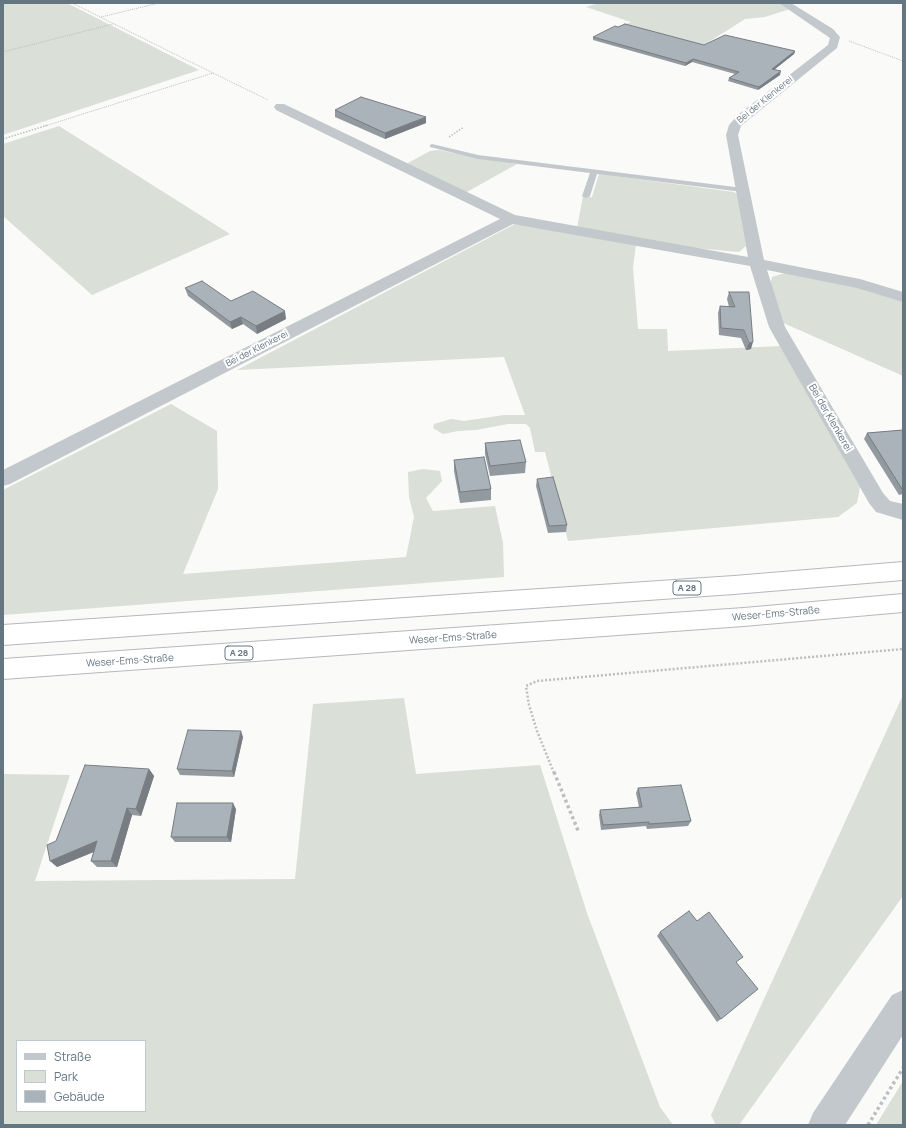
<!DOCTYPE html>
<meta charset="utf-8">
<style>
body{margin:0}
#map{position:relative;width:906px;height:1128px;overflow:hidden;background:#fafaf8;font-family:Manrope,sans-serif}
canvas{display:block}
.frame{position:absolute;inset:0;border:4px solid #657683;pointer-events:none}
.legend{position:absolute;left:16px;top:1040px;width:130px;height:72px;box-sizing:border-box;background:#fff;border:1px solid #c1c8cd;margin:0;padding:5px 7px;list-style:none;font-size:12px;color:#657683}
.legend li{display:flex;align-items:center;gap:8px;height:20px}
.legend b{width:20px;border:1px solid #c1c8cd}
</style>
<div id="map">
<canvas width="906" height="1128"></canvas>
<div class="frame"></div>
<ul class="legend">
<li><b style="height:5px;background:#c3c8cc"></b>Straße</li>
<li><b style="height:11px;background:#dadfd7"></b>Park</li>
<li><b style="height:11px;background:#aab3b9"></b>Gebäude</li>
</ul>
</div>
<script>
const ctx = document.querySelector('canvas').getContext('2d');
ctx.lineJoin = 'round';
function fillPath(path, color) { ctx.fillStyle = color; ctx.fill(path, 'evenodd'); }
const shape = rows => new Path2D(rows.map(r => 'M' + r).join(''));
function trace(path, color, width, dash) { ctx.strokeStyle = color; ctx.lineWidth = width; ctx.lineCap = dash ? 'butt' : 'round'; ctx.setLineDash(dash || []); ctx.stroke(path); }
function write(font, color, halo, rows, align = 'center') {
  ctx.font = font + ' Manrope,sans-serif'; ctx.lineWidth = 4; ctx.setLineDash([]); ctx.textBaseline = 'middle'; ctx.strokeStyle = halo; ctx.fillStyle = color; for (const [text, x, y, turn = 0] of rows) {
    ctx.save(); ctx.translate(x, y); ctx.rotate((+turn || 0) * Math.PI / 180); ctx.textAlign = isNaN(turn) ? turn : align; if (halo) ctx.strokeText(text, 0, 0); ctx.fillText(text, 0, 0); ctx.restore();
  }
}
fillPath(shape([
 [3,3,67,3,199,70,3,135],
 [599,3,781,3,790,9,765,17,745,19,704,45,623,25,631,22,586,7],
 [59,126,230,234,92,295,3,216,3,144],
 [439,150,477,158,517,164,465,193,406,164,430,151],
 [599,174,734,192,737,194,746,246,739,252,694,248,577,228,583,196,592,197],
 [515,224,636,244,633,268,638,329,667,329,668,351,781,346,860,487,857,503,838,517,568,541,545,452,535,452,530,428,526,424,508,424,476,430,458,431,443,434,433,428,434,424,451,419,464,421,504,415,525,415,504,357,237,370],
 [785,273,848,284,903,301,903,376,779,321,770,286,772,277],
 [171,404,217,431,218,489,183,574,406,557,414,517,409,497,408,472,423,469,440,471,442,481,426,498,433,511,495,506,503,543,504,577,3,615,3,490],
 [903,695,903,896,739,1125,716,1125,711,1115],
 [404,698,416,774,540,765,587,913,660,1107,673,1125,3,1125,3,774,70,775,35,881,295,879,313,704],
 [17,1041,145,1041,145,1111,17,1111],
 [903,1081,903,1125,876,1125]
]), '#dadfd7');
const motorway = shape([
 [903,562,903,580,734,594,3,645,3,625,734,576,903,562],
 [903,594,903,612,744,626,3,679,3,659,744,608,903,594]
]);
trace(motorway, '#b4b9bd', 2);
trace(shape([
 [72,3,213,73],
 [101,17,159,3],
 [849,41,903,61],
 [3,52,113,24],
 [45,126,213,73,268,100]
]), '#bbbfc2', 1, [1, 1]);
trace(shape([
 [449,137,464,127],
 [3,139,48,125]
]), '#bbbfc2', 1.5, [1.5, 1.5]);
trace(shape([
 [554,773,537,731,529,705,526,686,537,681,903,649]
]), '#bbbfc2', 2.5, [2, 2]);
trace(shape([
 [554,772,579,833],
 [868,1125,903,1068]
]), '#bbbfc2', 3.5, [3, 3]);
fillPath(shape([
 [432,144,478,155,743,188,747,190,743,192,597,174,590,196,586,198,582,196,590,173,478,159,430,147,430,145,432,144]
]), '#c3c8cc');
fillPath(shape([
 [779,3,791,3,833,29,840,37,837,48,741,126,738,135,764,260,860,279,903,292,903,302,857,288,767,270,785,327,883,493,890,501,903,504,903,520,876,512,869,503,769,327,750,266,513,224,10,484,3,486,3,470,500,219,276,110,274,107,276,104,284,104,515,215,748,257,726,135,729,125,739,114,828,45,830,38,779,3]
]), '#c3c8cc');
fillPath(shape([
 [903,990,903,1035,845,1125,808,1125,813,1113,892,995,903,990]
]), '#c3c8cc');
fillPath(motorway, '#fff');
fillPath(shape([
 [593,37,704,45,795,51,794,54,774,70,780,75,758,90,728,81,729,78,735,74,692,62,685,66,593,40],
 [335,110,426,123,385,139,335,117],
 [185,288,286,319,257,334,243,324,232,329,188,296],
 [729,292,751,349,746,350,741,338,719,335,718,313,720,306,729,307,727,299],
 [903,430,903,494,899,495,864,439,867,433],
 [485,443,526,462,525,473,490,476,485,454],
 [454,460,491,489,491,500,460,503,454,471],
 [537,479,567,525,566,532,548,533,536,486],
 [243,737,234,777,180,775,177,769],
 [149,769,154,776,141,816,132,815,117,867,97,867,91,861,94,852,57,867,56,841],
 [638,788,691,821,688,826,647,829,646,826,601,830,599,815,600,810,639,807,636,793],
 [236,809,231,842,175,842,171,837],
 [697,921,736,963,721,1019,717,1022,657,936,660,932]
]), '#929a9f');
fillPath(shape([
 [795,51,794,54,771,72,772,69],
 [693,59,692,62,685,66,686,63],
 [781,71,780,75,758,90,759,87],
 [426,117,426,123,385,139,385,133],
 [285,311,286,319,257,334,256,326],
 [241,317,243,324,232,329,230,322],
 [753,342,751,349,746,350,749,343],
 [241,731,243,737,234,777,232,771],
 [149,769,154,776,141,816,136,809],
 [233,803,236,809,231,842,227,837],
 [127,808,132,815,117,867,111,861],
 [97,841,103,848,57,867,50,861]
]), '#777d82');
const building = shape([
 [625,24,704,45,725,35,795,51,772,69,781,71,759,87,729,78,739,72,693,59,686,63,593,37,615,26,618,27,625,24],
 [361,97,426,117,385,133,335,110,361,97],
 [202,281,231,301,253,291,285,311,256,326,241,317,230,322,185,288,202,281],
 [729,292,749,292,753,342,749,343,744,330,721,328,720,306,735,307,729,292],
 [903,430,903,489,902,489,867,433,903,430],
 [520,440,526,462,490,466,485,443,520,440],
 [484,457,491,489,460,492,454,460,484,457],
 [553,477,567,525,549,526,537,479,553,477],
 [188,730,241,731,232,771,177,769,188,730],
 [85,765,149,769,136,809,127,808,111,861,91,861,97,841,50,861,47,845,56,841,85,765],
 [681,785,691,821,649,824,649,822,603,825,600,810,642,807,638,788,681,785],
 [177,803,233,803,227,837,171,837,177,803],
 [689,911,697,921,709,912,743,957,736,962,758,989,721,1019,660,932,689,911]
]);
fillPath(building, '#aab3b9');
trace(building, '#777d82', 1);
write('9px', '#657683', '#fff', [
 ["Bei der Klenkerei",765,100,-39],
 ["Bei der Klenkerei",257,349,-27]
]);
for (const [x, y, w] of [
 [687,588,28],
 [239,653,28]
]) { const box = new Path2D(); box.roundRect(x - w / 2, y - 7, w, 14, 3); ctx.fillStyle = '#fff'; ctx.fill(box); trace(box, '#657683', 1); }
write('bold 9px', '#657683', null, [
 ["A 28",687,588],
 ["A 28",239,653]
]);
write('10px', '#657683', '#fff', [
 ["Bei der Klenkerei",830,418,60],
 ["Weser-Ems-Straße",776,614,-5],
 ["Weser-Ems-Straße",453,638,-4],
 ["Weser-Ems-Straße",130,661,-4]
]);
</script>
